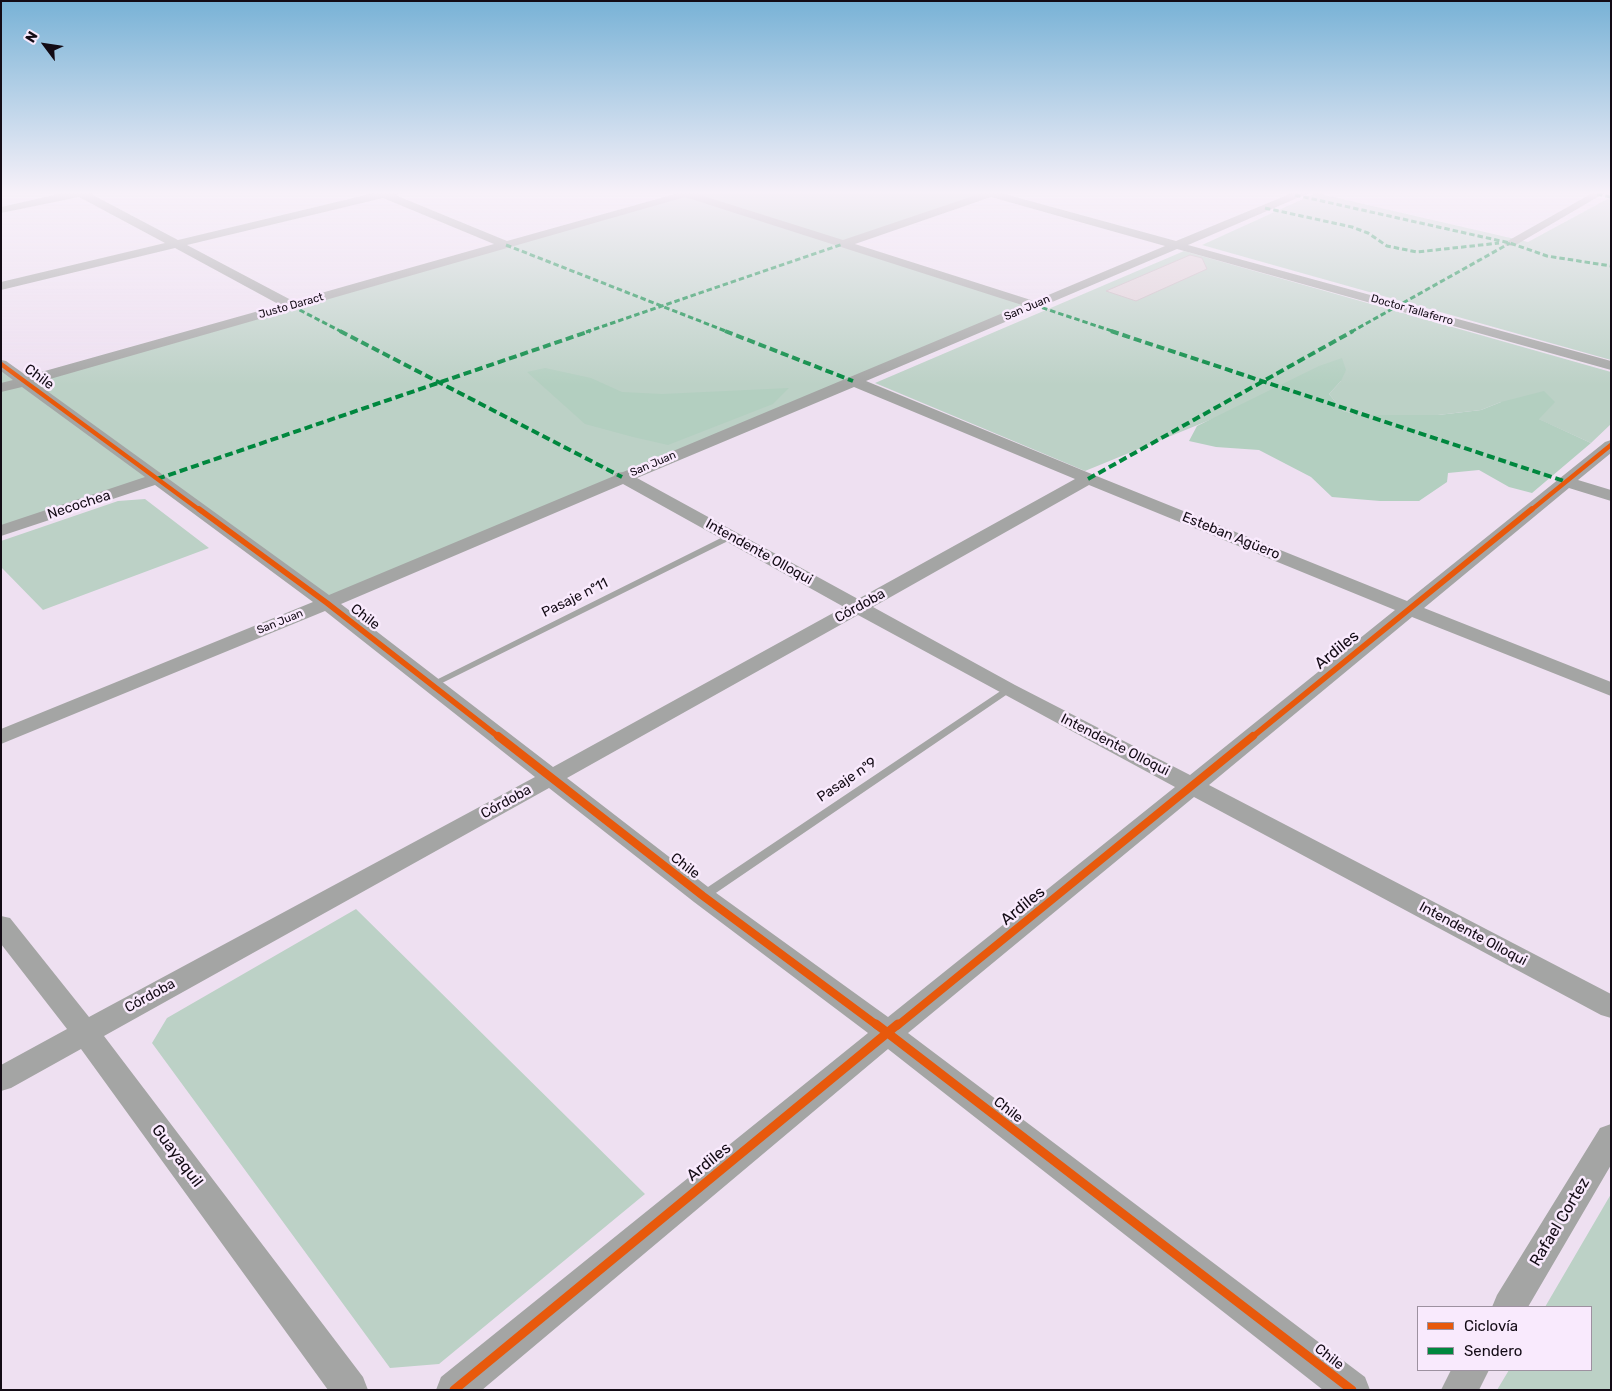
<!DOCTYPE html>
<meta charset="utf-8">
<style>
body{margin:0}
#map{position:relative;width:1612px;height:1391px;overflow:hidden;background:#eee0f1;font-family:Rubik,sans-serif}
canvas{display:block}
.frame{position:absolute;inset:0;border:2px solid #130b15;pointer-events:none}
.legend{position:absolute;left:1417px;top:1306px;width:175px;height:65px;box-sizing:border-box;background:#f9eafd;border:1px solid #9d91a0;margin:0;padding:6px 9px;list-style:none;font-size:15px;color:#130b15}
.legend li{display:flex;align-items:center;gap:10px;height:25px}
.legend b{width:25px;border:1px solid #9d91a0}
.north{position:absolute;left:20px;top:20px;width:50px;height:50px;-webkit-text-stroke:4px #f9eafd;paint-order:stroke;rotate:301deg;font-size:14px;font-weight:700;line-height:20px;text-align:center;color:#130b15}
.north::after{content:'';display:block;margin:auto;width:18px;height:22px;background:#130b15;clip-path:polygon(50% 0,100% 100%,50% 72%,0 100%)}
</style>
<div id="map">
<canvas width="1612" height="1391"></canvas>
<div class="frame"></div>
<ul class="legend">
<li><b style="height:6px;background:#e8590c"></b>Ciclovía</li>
<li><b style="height:6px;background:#00873e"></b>Sendero</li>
</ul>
<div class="north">N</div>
</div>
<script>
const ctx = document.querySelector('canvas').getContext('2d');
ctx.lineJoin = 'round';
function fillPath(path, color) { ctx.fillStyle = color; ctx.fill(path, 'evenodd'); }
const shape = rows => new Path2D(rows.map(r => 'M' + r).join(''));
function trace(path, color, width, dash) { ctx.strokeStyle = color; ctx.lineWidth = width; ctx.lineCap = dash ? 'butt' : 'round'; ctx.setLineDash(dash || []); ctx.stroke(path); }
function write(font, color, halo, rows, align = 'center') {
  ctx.font = font + ' Rubik,sans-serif'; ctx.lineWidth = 5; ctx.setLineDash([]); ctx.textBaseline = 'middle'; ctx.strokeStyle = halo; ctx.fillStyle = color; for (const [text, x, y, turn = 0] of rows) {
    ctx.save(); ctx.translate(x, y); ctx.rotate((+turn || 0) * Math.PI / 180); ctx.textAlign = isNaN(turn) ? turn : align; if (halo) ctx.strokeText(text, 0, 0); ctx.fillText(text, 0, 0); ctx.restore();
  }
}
fillPath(shape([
 [696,191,982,191,991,193,844,243,1034,305,327,603,158,479,1,531,1,364,25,381],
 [1316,193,1528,242,1611,197,1611,360,1202,245],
 [1184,251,1611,372,1611,424,1591,443,1501,402,1481,410,1438,415,1360,415,1343,411,1329,394,1341,381,1227,413,1085,471,875,383],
 [145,499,209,548,43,610,1,567,1,541,118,501],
 [356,909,645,1194,439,1364,390,1368,152,1043,167,1018],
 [1611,1194,1611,1390,1497,1390,1509,1370,1591,1370,1591,1307,1545,1307]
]), '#bcd1c6');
fillPath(shape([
 [1342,358,1346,370,1341,381,1329,394,1343,411,1360,415,1438,415,1481,410,1501,402,1544,391,1555,402,1539,419,1591,443,1532,493,1509,487,1479,470,1448,473,1447,482,1419,501,1380,501,1332,497,1311,477,1259,450,1216,447,1189,441,1197,426,1319,366],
 [545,368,591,378,622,392,662,394,789,388,773,404,668,445,633,437,585,424,527,372]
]), '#b3cfc0');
const building = shape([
 [1190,255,1202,258,1207,269,1136,301,1106,291,1190,255]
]);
fillPath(building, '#dfd0d6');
trace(building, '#c6b8be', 1);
fillPath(shape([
 [731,533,734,534,734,538,434,687,431,688,426,685,731,533],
 [1008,686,1012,687,1013,689,1012,691,707,899,703,900,699,899,697,896,699,893,1008,686]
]), '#a4a5a4');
fillPath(shape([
 [72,191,96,191,91,194,178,240,374,193,375,191,402,191,401,193,395,195,507,241,675,194,675,191,701,191,697,194,843,240,979,194,977,191,1002,191,1001,193,1176,241,1297,191,1310,191,1309,193,1188,245,1611,361,1611,370,1177,249,866,381,1094,475,1407,601,1605,442,1611,440,1611,453,1578,480,1611,490,1611,501,1569,488,1424,608,1611,682,1611,696,1412,617,1209,785,1611,994,1611,1018,1601,1015,1194,797,908,1033,1365,1377,1370,1390,1323,1390,888,1049,482,1390,436,1390,441,1377,868,1033,694,902,549,788,104,1036,363,1377,368,1390,328,1390,81,1049,11,1088,1,1091,1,1065,67,1029,1,944,1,916,10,918,89,1017,535,777,325,611,1,744,1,729,313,602,155,485,1,536,1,525,145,477,22,387,1,392,1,383,13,380,1,371,1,360,6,361,27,376,280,305,175,248,1,290,1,282,165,243,79,197,1,213,1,207,72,191],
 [685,197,1022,305,623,472,616,473,614,476,329,595,36,383,685,197],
 [991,197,1165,246,1034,301,855,244,991,197],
 [383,198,494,244,293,301,187,245,383,198],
 [854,387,1075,479,858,599,637,478,854,387],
 [623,484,844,607,553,767,341,604,623,484],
 [1089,485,1395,610,1190,775,1015,685,873,607,1089,485],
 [858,615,1175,787,888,1017,712,890,567,778,858,615],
 [1596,191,1608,191,1514,246,1506,246,1504,243,1596,191],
 [1611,1124,1611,1165,1528,1307,1492,1307,1497,1295,1600,1128,1611,1124],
 [1451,1370,1489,1370,1479,1390,1441,1390,1451,1370]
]), '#a4a5a4');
trace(shape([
 [1597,194,1611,197],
 [1295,195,1510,243,1547,256,1611,266],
 [1265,208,1352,227,1368,233,1387,246,1417,252,1499,243],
 [506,245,728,332],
 [1034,305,1115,332],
 [292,306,342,332],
 [586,332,843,244],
 [1351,332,1510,243]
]), '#00873e', 3, [5.5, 3]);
trace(shape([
 [340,331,622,477],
 [725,331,853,381],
 [1111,331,1567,482],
 [157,479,590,331],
 [1088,479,1353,331]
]), '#00873e', 4, [8, 4]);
trace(shape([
 [1,364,201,511],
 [1530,511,1611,445]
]), '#e8590c', 4.5);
trace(shape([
 [199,509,327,603,500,738],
 [1251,738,1532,509]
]), '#e8590c', 5.5);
trace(shape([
 [498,736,703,896,878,1026],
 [897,1026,1253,736]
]), '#e8590c', 8);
trace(shape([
 [876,1024,1352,1390],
 [454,1390,898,1024]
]), '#e8590c', 9);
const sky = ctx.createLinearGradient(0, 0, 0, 385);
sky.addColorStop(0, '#78b2d6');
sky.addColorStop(0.5, '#f7f1f9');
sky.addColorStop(1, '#f7f1f900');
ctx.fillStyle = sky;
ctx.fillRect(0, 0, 1612, 385);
write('11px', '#130b15', '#f9eafd', [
 ["Justo Daract",291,306,-16],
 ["San Juan",1027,308,-23],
 ["Doctor Tallaferro",1412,310,16],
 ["San Juan",653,464,-23],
 ["San Juan",280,622,-22]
]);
write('14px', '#130b15', '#f9eafd', [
 ["Chile",39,377,36],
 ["Necochea",79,505,-18],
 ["Esteban Agüero",1231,536,22],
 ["Intendente Olloqui",759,552,29],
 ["Pasaje nº11",575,598,-26],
 ["Córdoba",860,606,-29],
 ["Chile",365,617,38],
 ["Intendente Olloqui",1115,745,27],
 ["Pasaje nº9",847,780,-34],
 ["Córdoba",506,802,-29],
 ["Chile",685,866,38],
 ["Intendente Olloqui",1473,934,28],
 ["Córdoba",150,996,-29],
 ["Chile",1008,1110,38],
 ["Chile",1329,1357,38]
]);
write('16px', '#130b15', '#f9eafd', [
 ["Ardiles",1337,650,-39],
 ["Ardiles",1023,906,-39],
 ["Guayaquil",177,1156,53],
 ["Ardiles",709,1162,-39],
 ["Rafael Cortez",1560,1222,-59]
]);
</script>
